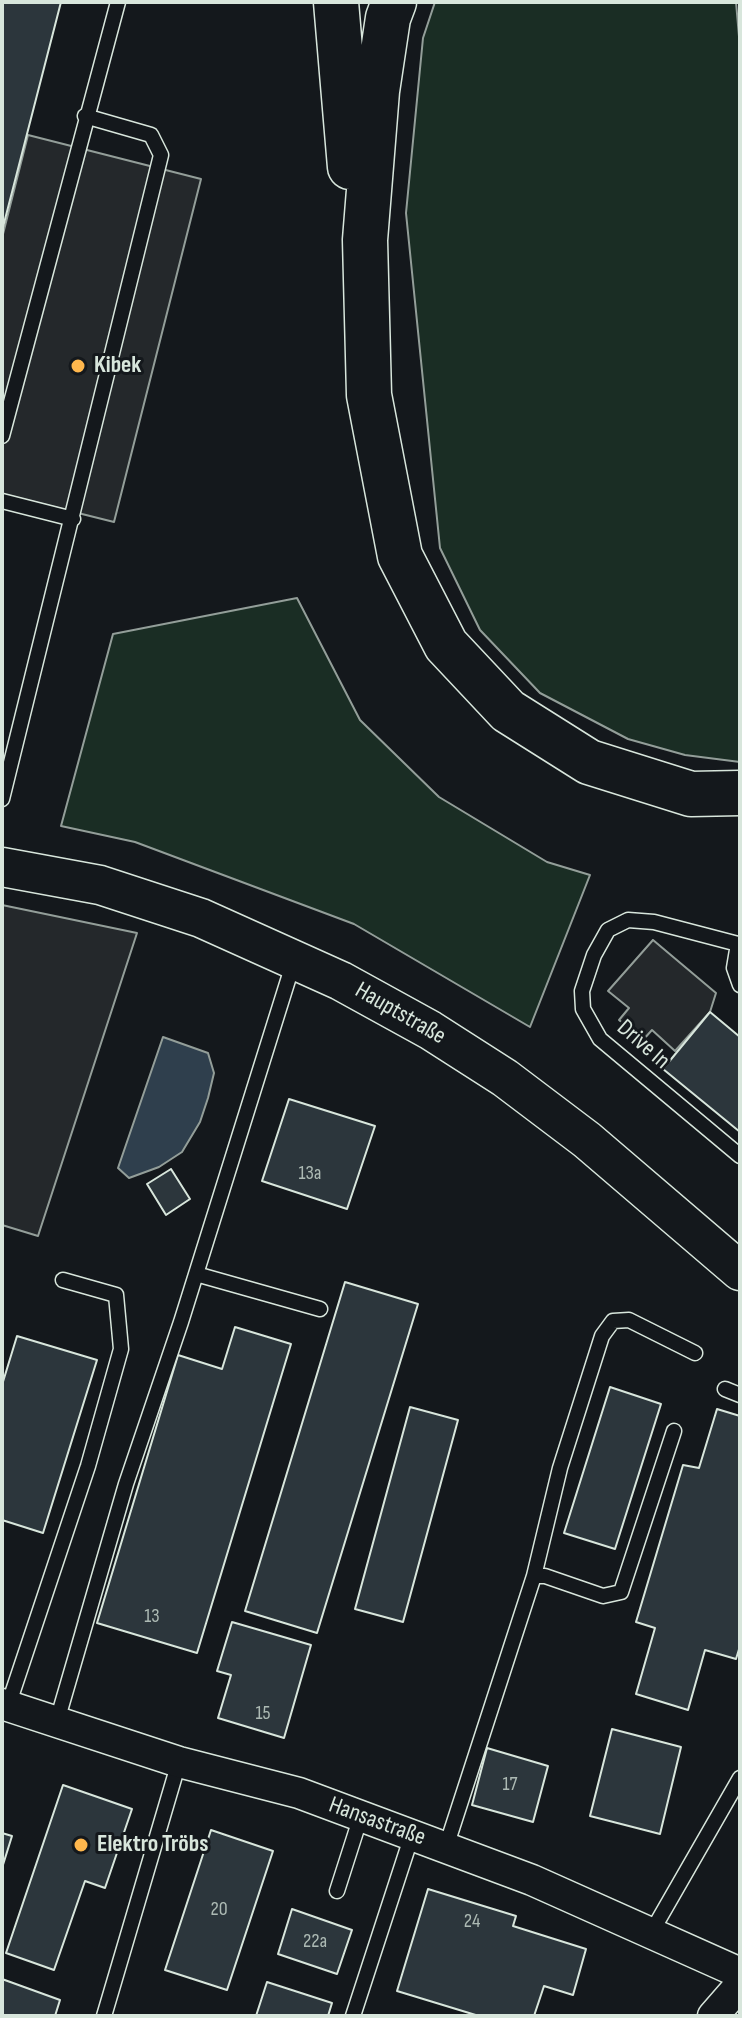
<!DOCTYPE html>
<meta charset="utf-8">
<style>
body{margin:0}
#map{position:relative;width:742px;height:2018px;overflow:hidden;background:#14181c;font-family:"Sofia Sans Condensed",sans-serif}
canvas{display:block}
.frame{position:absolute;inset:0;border:4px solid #d8e6dc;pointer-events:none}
</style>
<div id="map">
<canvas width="742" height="2018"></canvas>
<div class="frame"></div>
</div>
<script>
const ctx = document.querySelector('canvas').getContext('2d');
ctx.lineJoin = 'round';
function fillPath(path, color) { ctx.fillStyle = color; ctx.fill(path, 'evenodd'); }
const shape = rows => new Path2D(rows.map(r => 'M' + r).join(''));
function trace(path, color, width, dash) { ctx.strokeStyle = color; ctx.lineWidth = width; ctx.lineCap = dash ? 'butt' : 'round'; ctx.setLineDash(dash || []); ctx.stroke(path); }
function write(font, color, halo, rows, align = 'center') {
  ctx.font = font + ' "Sofia Sans Condensed",sans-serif'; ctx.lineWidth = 6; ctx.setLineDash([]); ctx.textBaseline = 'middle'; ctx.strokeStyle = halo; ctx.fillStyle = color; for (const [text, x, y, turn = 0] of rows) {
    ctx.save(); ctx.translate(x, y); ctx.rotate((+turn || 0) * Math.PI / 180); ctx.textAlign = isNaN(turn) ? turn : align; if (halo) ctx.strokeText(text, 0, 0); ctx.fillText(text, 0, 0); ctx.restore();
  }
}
const green = shape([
 [435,2,736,2,740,48,740,762,685,755,628,739,540,693,480,630,440,548,406,213,423,38,435,2],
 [297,598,360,720,439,797,547,862,590,875,530,1027,354,924,135,842,61,826,113,634,297,598]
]);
fillPath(green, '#1a2d24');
trace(green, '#939e99', 2);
const parking = shape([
 [28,135,201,179,114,522,2,494,2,238,28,135],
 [2,905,137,933,38,1236,2,1225,2,905],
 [653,940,716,993,710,1012,675,1051,652,1030,643,1040,619,1020,629,1008,608,991,653,940]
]);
fillPath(parking, '#24282b');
trace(parking, '#939e99', 2);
const water = shape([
 [163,1037,208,1053,214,1073,208,1098,200,1122,182,1152,159,1167,129,1178,118,1168,163,1037]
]);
fillPath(water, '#2f3f4d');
trace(water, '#939e99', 2);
const building = shape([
 [2,2,61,2,2,231,2,2],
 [710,1012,740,1037,740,1132,663,1069,710,1012],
 [289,1099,375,1126,347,1209,262,1181,289,1099],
 [171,1169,190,1199,166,1215,147,1184,171,1169],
 [345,1282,418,1304,317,1633,245,1611,345,1282],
 [235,1327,291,1344,197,1653,97,1623,178,1355,222,1369,235,1327],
 [17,1336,97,1360,43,1533,2,1520,2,1385,17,1336],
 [610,1387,661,1404,615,1549,564,1533,610,1387],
 [410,1407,458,1420,403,1622,355,1609,410,1407],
 [717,1409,740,1416,740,1646,736,1659,705,1650,688,1710,636,1694,655,1628,636,1622,683,1465,699,1468,717,1409],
 [232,1622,311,1645,284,1738,218,1718,231,1675,217,1671,232,1622],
 [612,1729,681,1747,660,1834,590,1816,612,1729],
 [487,1748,548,1766,533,1822,472,1805,487,1748],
 [63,1785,132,1809,105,1888,85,1881,54,1970,6,1953,63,1785],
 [211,1830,273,1851,227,1990,165,1970,211,1830],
 [2,1833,12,1836,2,1868,2,1833],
 [428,1889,516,1916,513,1926,586,1949,573,1995,544,1986,534,2016,479,2016,397,1991,428,1889],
 [292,1909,352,1930,337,1974,278,1954,292,1909],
 [2,1979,60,2000,55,2016,2,2016,2,1979],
 [267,1982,332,2003,328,2016,256,2016,267,1982]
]);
fillPath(building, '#2c363c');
trace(building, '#d8e6dc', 2);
const service = shape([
 [2,436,118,2],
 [2,501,73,519],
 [2,799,161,155,151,135,85,116],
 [740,985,734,968,738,944,654,922,628,920,608,930,594,955,582,991,583,1009,600,1039,740,1156],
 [196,1274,320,1309],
 [725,1389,740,1395],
 [534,1576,560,1468,602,1336,613,1321,629,1320,695,1353],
 [8,1706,88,1466,121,1349,116,1295,63,1280],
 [57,1721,126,1484,181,1322,294,961],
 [446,1847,534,1576,545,1576,603,1596,621,1592,674,1431],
 [337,1891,361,1816],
 [651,1933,740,1778],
 [104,2016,179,1762],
 [353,2016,412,1835]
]);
const minor = shape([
 [2,1704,179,1762,299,1793,532,1880,740,1973],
 [713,2016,740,1985]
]);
const tertiary = shape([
 [2,867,100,885,201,918,341,981,430,1030,505,1078,587,1140,740,1271]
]);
const motorway = shape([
 [336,2,350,167],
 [394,2,388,18,377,91,365,240,369,395,400,556,446,645,508,711,589,762,691,794,740,793]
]);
trace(service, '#d8e6dc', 17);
trace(minor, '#d8e6dc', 33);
trace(tertiary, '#d8e6dc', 41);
trace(motorway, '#d8e6dc', 47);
trace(service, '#14181c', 14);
trace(minor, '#14181c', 30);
trace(tertiary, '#14181c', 38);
trace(motorway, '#14181c', 44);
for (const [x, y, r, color] of [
 [78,366,8,"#ffb74d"],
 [81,1845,8,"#ffb74d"]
]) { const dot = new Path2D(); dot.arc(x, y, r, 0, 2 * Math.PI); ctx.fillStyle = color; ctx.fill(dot); trace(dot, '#14181c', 3); }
write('20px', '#adbab4', null, [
 ["13a",310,1174],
 ["13",152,1617],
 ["15",263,1714],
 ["17",510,1785],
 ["20",219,1910],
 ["24",472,1922],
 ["22a",315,1942]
]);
write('bold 24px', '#d8e6dc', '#14181c', [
 ["Kibek",94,366],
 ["Elektro Tröbs",97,1845]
], 'left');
write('24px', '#d8e6dc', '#14181c', [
 ["Hauptstraße",400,1014,30],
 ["Drive In",643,1045,41],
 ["Hansastraße",377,1822,20]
]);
</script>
